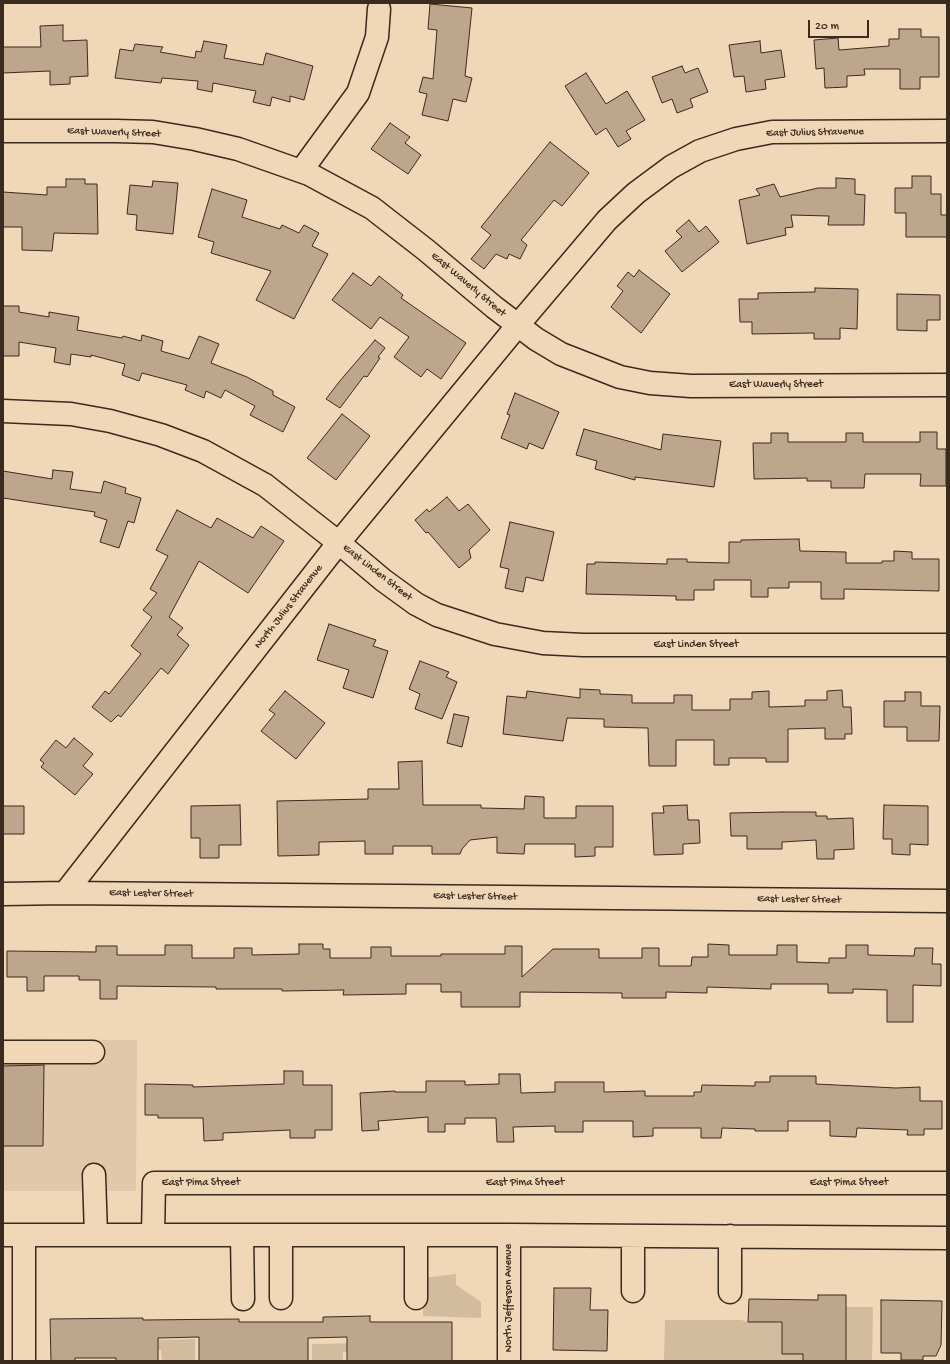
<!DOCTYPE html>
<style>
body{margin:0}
#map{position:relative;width:950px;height:1364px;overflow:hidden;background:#f0d7b8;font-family:"Gochi Hand",sans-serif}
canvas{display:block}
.frame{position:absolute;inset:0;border:4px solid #3b2a1e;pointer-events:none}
.scale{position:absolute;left:808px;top:20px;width:61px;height:18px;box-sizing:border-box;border:2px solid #3b2a1e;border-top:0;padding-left:5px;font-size:12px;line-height:14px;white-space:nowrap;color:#3b2a1e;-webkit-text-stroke:3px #f0d7b8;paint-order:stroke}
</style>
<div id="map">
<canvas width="950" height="1364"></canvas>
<div class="frame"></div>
<div class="scale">20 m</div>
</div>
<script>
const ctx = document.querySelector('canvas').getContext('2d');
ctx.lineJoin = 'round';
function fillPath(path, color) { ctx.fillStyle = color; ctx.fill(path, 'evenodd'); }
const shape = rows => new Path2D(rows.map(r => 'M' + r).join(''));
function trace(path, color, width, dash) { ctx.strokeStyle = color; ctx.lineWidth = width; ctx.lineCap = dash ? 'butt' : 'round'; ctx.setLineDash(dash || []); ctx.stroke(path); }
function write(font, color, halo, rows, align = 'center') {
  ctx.font = font + ' "Gochi Hand",sans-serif'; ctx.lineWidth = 3; ctx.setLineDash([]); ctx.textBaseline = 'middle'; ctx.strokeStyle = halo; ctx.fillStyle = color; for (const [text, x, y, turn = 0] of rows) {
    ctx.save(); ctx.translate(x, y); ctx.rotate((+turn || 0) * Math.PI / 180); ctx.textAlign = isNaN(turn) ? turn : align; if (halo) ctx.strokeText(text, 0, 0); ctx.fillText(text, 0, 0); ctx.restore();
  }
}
fillPath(shape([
 [3,1039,137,1040,136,1191,3,1191]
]), '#e1c8ab');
fillPath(shape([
 [456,1274,456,1285,481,1302,481,1318,423,1316,423,1278],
 [846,1307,873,1307,872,1361,846,1361],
 [665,1320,741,1320,748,1322,782,1322,782,1353,803,1354,803,1361,664,1361],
 [195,1339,195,1361,162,1361,161,1350,152,1350,152,1340],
 [371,1343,371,1352,343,1352,343,1361,312,1361,312,1344]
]), '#d2bb9f');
const building = shape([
 [430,4,472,8,465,76,472,78,466,102,453,99,448,121,422,115,427,94,419,92,423,77,433,79,437,30,428,29,430,4],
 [63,25,63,41,87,40,88,76,70,77,70,84,50,85,50,71,3,73,3,47,41,47,40,26,63,25],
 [899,29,921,29,921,37,939,37,939,77,920,77,920,89,900,89,900,69,864,69,865,75,847,76,847,87,825,88,824,68,816,69,814,40,838,38,839,50,889,46,889,39,899,39,899,29],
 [204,41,227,45,224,58,263,65,266,53,313,66,304,100,290,96,290,102,272,97,270,106,253,102,256,91,213,83,212,92,197,89,198,81,162,78,161,83,115,78,120,49,133,51,135,44,163,47,160,52,195,58,196,51,201,52,204,41],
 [760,41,761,53,781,50,785,77,765,80,766,89,746,92,744,76,734,77,729,45,760,41],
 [682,66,685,73,698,68,708,92,690,99,693,107,677,113,672,99,662,103,652,77,682,66],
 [586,73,606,104,627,91,645,120,626,131,631,139,618,147,606,128,596,135,565,86,586,73],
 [390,123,410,137,405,143,421,155,408,174,371,149,390,123],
 [550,142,589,173,562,206,554,200,521,240,527,245,520,259,509,254,507,259,496,254,484,269,471,259,491,235,481,227,550,142],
 [912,176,931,176,931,194,941,194,941,215,947,215,947,237,906,237,906,213,895,213,895,188,912,188,912,176],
 [836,178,855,179,855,194,865,195,864,225,828,225,829,216,791,215,793,227,785,228,786,235,747,244,739,200,760,195,756,189,774,184,780,197,818,188,836,188,836,178],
 [66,179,85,179,85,184,97,184,98,234,54,233,52,251,22,250,22,227,3,227,3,192,47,195,47,187,66,187,66,179],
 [153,181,178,183,173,234,136,230,137,215,127,214,130,185,152,187,153,181],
 [212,189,247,200,242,217,280,229,282,225,299,233,304,225,319,233,312,246,328,254,294,319,256,300,271,271,211,253,214,242,198,237,212,189],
 [689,220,699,232,706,226,719,242,682,272,665,251,682,237,676,231,689,220],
 [639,270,670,294,641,333,611,307,623,291,617,286,628,272,634,277,639,270],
 [353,273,371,286,379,276,403,295,401,298,466,343,441,379,427,369,421,377,394,357,409,337,380,317,371,329,332,300,353,273],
 [815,288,858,289,857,329,840,328,840,339,814,339,814,333,752,334,752,322,740,322,739,299,758,299,758,293,815,292,815,288],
 [897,294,940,295,940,320,927,320,927,331,897,330,897,294],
 [3,306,19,306,19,312,49,317,49,312,79,317,77,330,122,338,123,336,141,341,142,335,163,341,161,351,189,359,199,336,219,344,211,363,247,377,273,391,273,395,295,407,283,432,250,415,255,406,225,390,221,398,206,391,204,398,185,390,187,385,142,373,139,381,122,375,125,364,91,355,91,357,71,354,70,365,54,362,56,348,19,342,19,356,3,356,3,306],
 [375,340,385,348,378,357,380,358,367,377,364,376,340,408,326,399,339,382,375,340],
 [515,393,559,412,543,449,529,443,527,449,501,438,510,415,507,414,515,393],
 [342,414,370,436,336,480,307,458,342,414],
 [584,429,661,450,663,434,721,441,714,487,635,477,635,480,595,469,597,461,576,455,584,429],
 [920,432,937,432,937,449,946,449,946,486,920,486,921,474,865,474,864,488,831,488,831,481,807,481,807,478,754,479,753,443,771,443,771,433,788,433,788,442,846,442,846,433,863,433,863,442,920,442,920,432],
 [53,470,73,472,70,489,101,493,104,481,126,488,125,493,141,498,134,523,128,521,119,548,100,542,107,520,94,516,95,512,3,498,3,471,52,479,53,470],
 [447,497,459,511,468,504,490,530,469,550,471,558,459,568,428,532,426,533,415,520,427,509,429,512,447,497],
 [177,510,211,528,217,518,253,538,261,526,284,541,248,593,199,561,169,617,183,628,177,635,189,645,168,674,161,668,121,717,118,715,111,722,92,707,105,691,109,694,141,654,131,646,152,617,143,610,157,593,150,589,168,556,156,550,177,510],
 [510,522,554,532,543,581,526,577,523,592,505,588,509,569,500,567,510,522],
 [799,539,800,551,846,552,846,563,882,563,882,561,894,561,894,551,912,552,912,559,939,559,939,591,844,589,844,599,821,599,821,582,789,582,789,588,768,588,768,597,751,597,751,580,714,580,714,590,694,590,694,600,676,600,676,596,586,594,587,564,595,564,595,562,667,564,667,559,687,559,687,562,729,563,729,542,741,542,741,540,799,539],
 [329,624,376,640,373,646,388,651,373,698,343,688,349,670,317,660,329,624],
 [420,661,449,672,446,677,457,682,442,719,415,709,420,694,409,689,420,661],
 [580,689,600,690,600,694,632,695,632,703,674,703,674,695,692,695,692,710,730,710,730,699,752,699,752,692,769,691,769,707,805,706,805,700,827,700,827,691,842,690,843,707,851,707,852,734,845,734,845,739,825,739,825,728,788,729,788,762,766,762,766,758,729,758,729,765,714,765,714,740,676,740,676,766,649,766,648,728,604,727,604,719,567,718,563,741,503,734,507,696,526,698,527,691,580,698,580,689],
 [285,691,325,723,296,759,261,731,275,714,269,710,285,691],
 [905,692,921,692,921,706,940,706,939,741,907,741,907,727,884,727,884,701,905,701,905,692],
 [454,714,469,717,462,747,447,743,454,714],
 [74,738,93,754,83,766,93,774,75,795,41,767,44,763,40,760,56,740,66,748,74,738],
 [422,761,423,805,481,805,481,808,524,809,525,796,544,797,544,818,576,818,576,806,613,806,613,847,595,847,595,856,575,857,575,844,525,844,524,854,497,853,497,837,470,840,462,849,460,854,432,854,432,846,393,846,393,854,365,854,365,841,319,842,319,855,278,856,277,801,368,799,368,789,399,789,398,762,422,761],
 [240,805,241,845,219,845,219,858,200,858,200,838,191,838,191,806,240,805],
 [687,805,688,820,699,820,700,843,683,844,683,854,654,855,652,813,664,813,663,806,687,805],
 [884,805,928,806,928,845,910,844,910,855,892,854,892,839,883,839,884,805],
 [3,806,24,806,24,834,3,834,3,806],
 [782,812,816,812,816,816,827,816,827,819,853,818,854,849,834,850,834,859,817,859,816,840,782,842,782,849,747,849,747,836,731,836,730,813,782,812],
 [299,944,323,944,323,949,330,949,330,958,371,958,371,947,391,947,391,956,441,956,441,954,505,954,505,946,522,946,522,977,553,949,599,949,599,958,642,958,642,948,659,948,659,966,691,966,692,957,708,957,708,944,729,945,729,955,777,955,777,945,797,945,797,962,829,963,829,958,846,958,846,945,868,945,868,955,914,956,915,948,933,948,932,964,941,964,941,986,913,985,913,1022,887,1022,887,990,853,989,853,993,828,993,828,984,771,984,771,989,707,987,707,993,666,992,666,998,622,998,622,993,520,992,520,1007,461,1007,461,992,441,992,441,984,406,984,406,994,343,995,344,990,282,991,282,989,216,989,216,987,117,986,117,999,100,999,100,980,79,980,79,976,44,976,44,991,27,991,27,977,7,977,7,951,96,952,96,946,117,946,117,955,165,955,165,945,192,945,192,958,234,958,234,948,252,948,252,955,299,954,299,944],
 [44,1065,43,1146,3,1146,3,1066,44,1065],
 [284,1071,303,1071,303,1085,332,1085,332,1130,315,1130,315,1138,290,1138,290,1130,223,1133,223,1140,204,1141,203,1118,158,1118,158,1115,145,1115,145,1084,193,1085,193,1087,284,1084,284,1071],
 [499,1074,520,1074,521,1093,555,1092,555,1082,604,1082,604,1092,645,1091,645,1096,694,1096,694,1092,701,1092,702,1085,755,1086,755,1082,770,1082,770,1076,816,1076,816,1084,896,1088,920,1087,920,1101,942,1101,942,1129,924,1129,924,1135,907,1135,908,1130,857,1128,856,1137,830,1136,830,1121,788,1121,788,1131,755,1131,755,1129,722,1128,721,1138,701,1138,701,1128,653,1128,653,1136,633,1137,633,1121,583,1121,583,1132,555,1132,555,1126,513,1127,514,1142,497,1142,496,1118,465,1118,465,1124,445,1124,445,1132,428,1132,428,1117,378,1121,379,1130,362,1131,360,1093,395,1091,395,1092,426,1092,426,1081,465,1081,465,1085,499,1084,499,1074],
 [554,1288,591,1288,590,1310,608,1310,607,1351,553,1350,554,1288],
 [818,1295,846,1295,846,1361,803,1361,803,1354,782,1354,782,1322,748,1322,749,1299,818,1300,818,1295],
 [881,1300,942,1301,941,1345,936,1356,923,1356,923,1360,901,1360,901,1353,881,1353,881,1300],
 [370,1316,370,1322,452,1322,452,1361,347,1361,347,1337,308,1338,308,1361,199,1361,199,1337,158,1338,158,1361,116,1361,116,1358,75,1358,75,1361,51,1361,50,1319,143,1318,143,1320,239,1319,239,1322,323,1322,323,1317,370,1316]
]);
fillPath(building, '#bea68d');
trace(building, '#3b2a1e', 1);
const minor = shape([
 [3,131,116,131,153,132,195,139,238,149,309,174,372,208,426,250,494,307,536,339,561,354,620,377,650,383,691,386,947,385],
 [301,171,358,93,377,37,379,9],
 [3,411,71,414,110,421,161,435,203,451,265,485,339,543,383,580,416,604,437,615,495,634,543,643,583,645,947,645],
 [65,893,336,546,518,325,607,220,636,193,671,167,700,151,736,139,772,132,947,131],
 [3,894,65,893,947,901],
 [3,1052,93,1052],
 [94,1175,96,1235],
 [3,1235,509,1235,947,1238],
 [24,1235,24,1361],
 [153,1235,154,1183,947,1183],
 [242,1235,243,1299],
 [281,1235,281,1298],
 [416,1235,416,1298],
 [509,1235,509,1361],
 [633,1236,633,1291],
 [730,1236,730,1292]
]);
trace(minor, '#3b2a1e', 25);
trace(minor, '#f0d7b8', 22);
write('11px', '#3b2a1e', '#f0d7b8', [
 ["East Waverly Street",114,133,2],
 ["East Julius Stravenue",815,133,-1],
 ["East Waverly Street",468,285,40],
 ["East Waverly Street",776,385],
 ["East Linden Street",377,573,38],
 ["North Julius Stravenue",289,607,-52],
 ["East Linden Street",696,645],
 ["East Lester Street",151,894,1],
 ["East Lester Street",475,897,1],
 ["East Lester Street",799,900,1],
 ["East Pima Street",201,1183],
 ["East Pima Street",525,1183],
 ["East Pima Street",849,1183],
 ["North Jefferson Avenue",509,1298,-90]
]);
</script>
